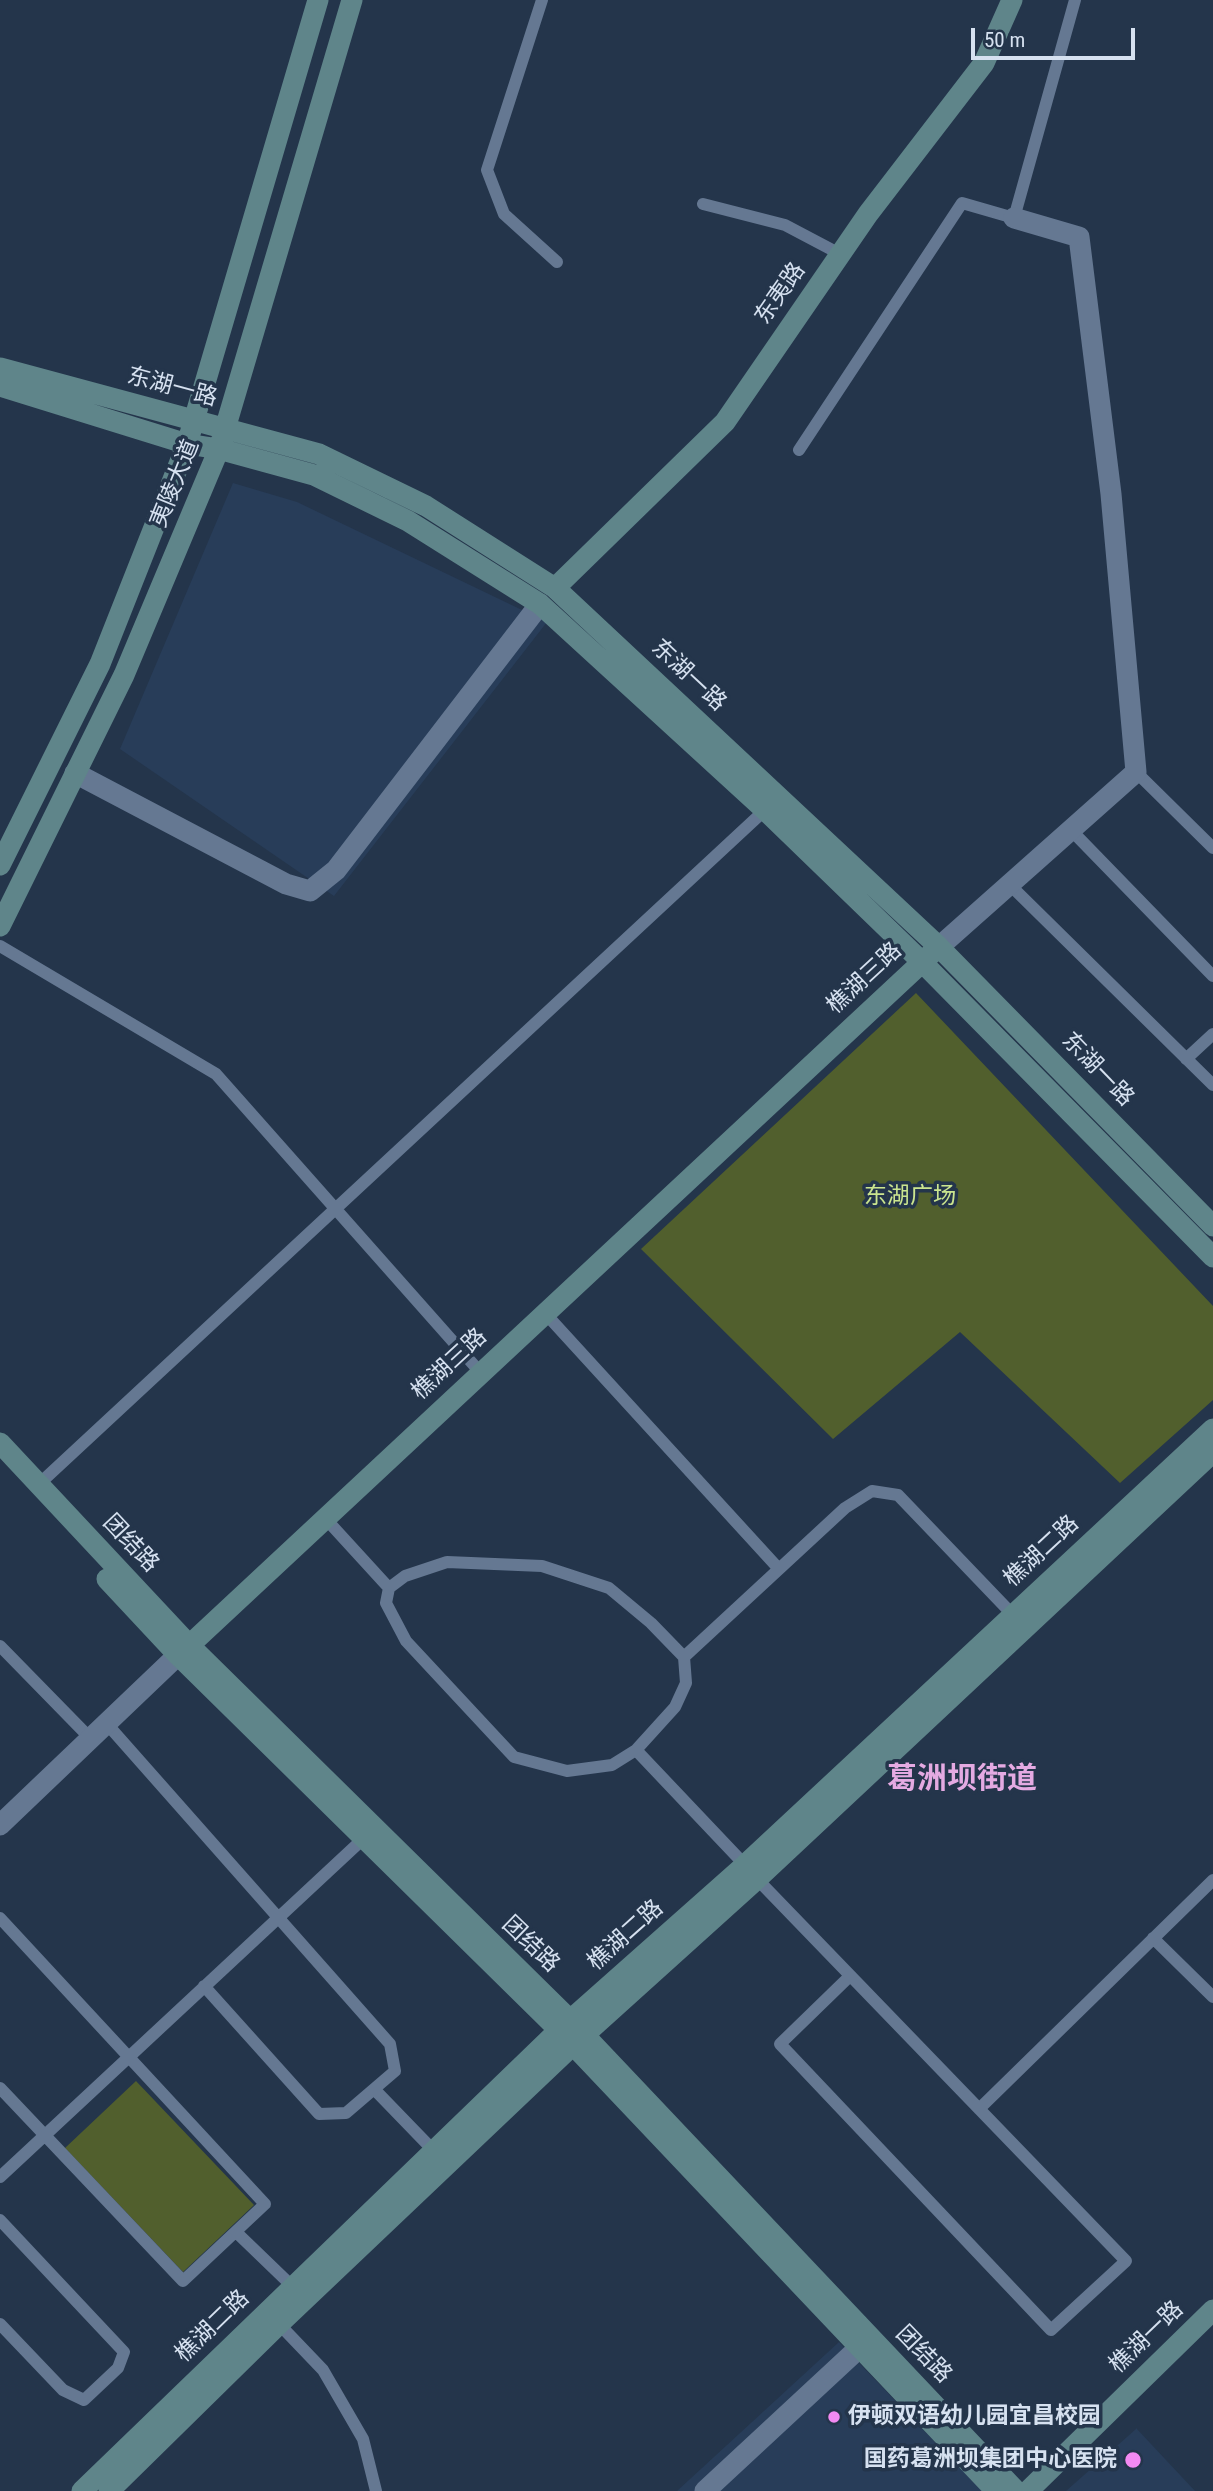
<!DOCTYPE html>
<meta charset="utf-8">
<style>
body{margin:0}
#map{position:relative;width:1213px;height:2491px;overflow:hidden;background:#24354b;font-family:"Roboto Condensed",sans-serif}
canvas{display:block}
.scale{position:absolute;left:971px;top:28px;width:164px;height:32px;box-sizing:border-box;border:4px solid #d6e1f0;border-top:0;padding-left:9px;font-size:21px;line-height:24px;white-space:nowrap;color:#d6e1f0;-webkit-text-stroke:5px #24354b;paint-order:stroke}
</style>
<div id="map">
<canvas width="1213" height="2491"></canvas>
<div class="scale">50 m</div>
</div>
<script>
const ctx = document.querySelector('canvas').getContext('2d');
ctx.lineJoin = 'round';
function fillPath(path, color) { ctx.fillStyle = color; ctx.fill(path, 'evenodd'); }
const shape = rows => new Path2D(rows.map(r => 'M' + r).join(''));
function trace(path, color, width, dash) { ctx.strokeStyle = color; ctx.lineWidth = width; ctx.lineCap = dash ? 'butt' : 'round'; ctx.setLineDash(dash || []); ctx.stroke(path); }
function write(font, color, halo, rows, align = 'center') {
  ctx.font = font + ' "Roboto Condensed","Noto Sans SC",sans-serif'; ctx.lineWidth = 7; ctx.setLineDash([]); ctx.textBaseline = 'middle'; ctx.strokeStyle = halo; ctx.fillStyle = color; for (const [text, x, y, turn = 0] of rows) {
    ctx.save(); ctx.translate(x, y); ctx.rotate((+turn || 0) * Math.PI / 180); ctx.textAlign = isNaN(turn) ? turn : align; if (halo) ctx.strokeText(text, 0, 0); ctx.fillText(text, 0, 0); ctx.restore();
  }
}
fillPath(shape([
 [233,483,297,502,547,622,334,896,120,749],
 [839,2342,982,2491,677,2491],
 [1136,2428,1195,2491,1066,2491,1136,2429]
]), '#283d59');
fillPath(shape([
 [916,993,1213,1306,1213,1400,1120,1483,960,1332,833,1439,641,1249],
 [136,2081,254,2205,183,2272,65,2148]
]), '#515f2d');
trace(shape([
 [542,0,487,170,504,214,557,262],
 [703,204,785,225,840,254],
 [799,450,962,203,1014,218,1075,0],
 [1136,772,1213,848],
 [1071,830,1213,976],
 [1009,884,1213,1085],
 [0,946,216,1074,480,1372],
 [1186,1059,1213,1034],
 [544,1312,779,1569],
 [38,1485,765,810],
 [325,1518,389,1588],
 [447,1562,542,1566,609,1588,651,1623,684,1657,686,1683,675,1707,636,1750,612,1765,567,1771,514,1757,406,1641,386,1603,389,1588,405,1576,447,1562],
 [0,1646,91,1739],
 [684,1657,845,1508,872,1491,898,1495,1013,1615],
 [107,1724,390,2044,395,2071,346,2113,319,2114,204,1986],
 [636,1750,745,1865],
 [757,1879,1126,2261,1051,2330,780,2044,850,1976],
 [0,1918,265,2204,183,2281,0,2088],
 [1153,1938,1213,1997],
 [374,2089,433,2150],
 [979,2109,1213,1880],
 [0,2177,363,1839],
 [0,2220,124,2352,118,2368,84,2400,63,2390,0,2324],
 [236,2232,292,2286],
 [279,2324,323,2370,363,2439,376,2491]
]), '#657892', 12);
trace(shape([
 [75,773,286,884,310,891,336,870,540,604],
 [939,947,1136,772,1111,494,1079,237,1014,218],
 [0,1825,178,1655],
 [705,2491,859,2348]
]), '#657892', 21);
trace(shape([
 [0,368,319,454,426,506,555,588,939,947,1213,1226],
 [0,386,187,444,219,449,314,475,408,521,540,604,765,810,922,962,1213,1257],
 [555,588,725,422,868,214,984,63,1012,0],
 [0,865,100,664,187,444,318,0],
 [0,926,124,675,219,449,352,0],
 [0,1443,189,1645,570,2020,1016,2491],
 [107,1579,178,1655,559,2030,996,2491],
 [180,1654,932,953],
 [82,2491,559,2030,745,1865,1213,1429],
 [109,2491,279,2324,573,2045,757,1879,1213,1452],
 [1028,2491,1213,2310]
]), '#5f858a', 21);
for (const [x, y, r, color] of [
 [834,2417,7,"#f28af2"],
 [1133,2460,9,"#f28af2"]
]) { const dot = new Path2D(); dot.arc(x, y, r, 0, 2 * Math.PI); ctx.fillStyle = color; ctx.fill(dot); trace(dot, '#24354b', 2.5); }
write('23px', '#d6e1f0', '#24354b', [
 ["东夷路",781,294,-55],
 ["东湖一路",172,388,15],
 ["夷陵大道",176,484,-68],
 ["东湖一路",688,676,43],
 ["樵湖三路",865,979,-43],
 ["东湖一路",1097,1070,46],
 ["樵湖三路",450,1365,-43],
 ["团结路",130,1544,47],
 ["樵湖二路",1042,1552,-43],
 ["樵湖二路",626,1936,-42],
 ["团结路",530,1945,44],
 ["樵湖二路",213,2327,-44],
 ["樵湖一路",1147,2338,-44],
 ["团结路",923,2355,46]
]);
write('23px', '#cbe58f', '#24354b', [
 ["东湖广场",910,1197]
]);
write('bold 23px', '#d6e1f0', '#24354b', [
 ["伊顿双语幼儿园宜昌校园",848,2417],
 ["国药葛洲坝集团中心医院",1117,2460,"right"]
], 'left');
write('bold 30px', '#e4aae2', '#24354b', [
 ["葛洲坝街道",962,1780]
]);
</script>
